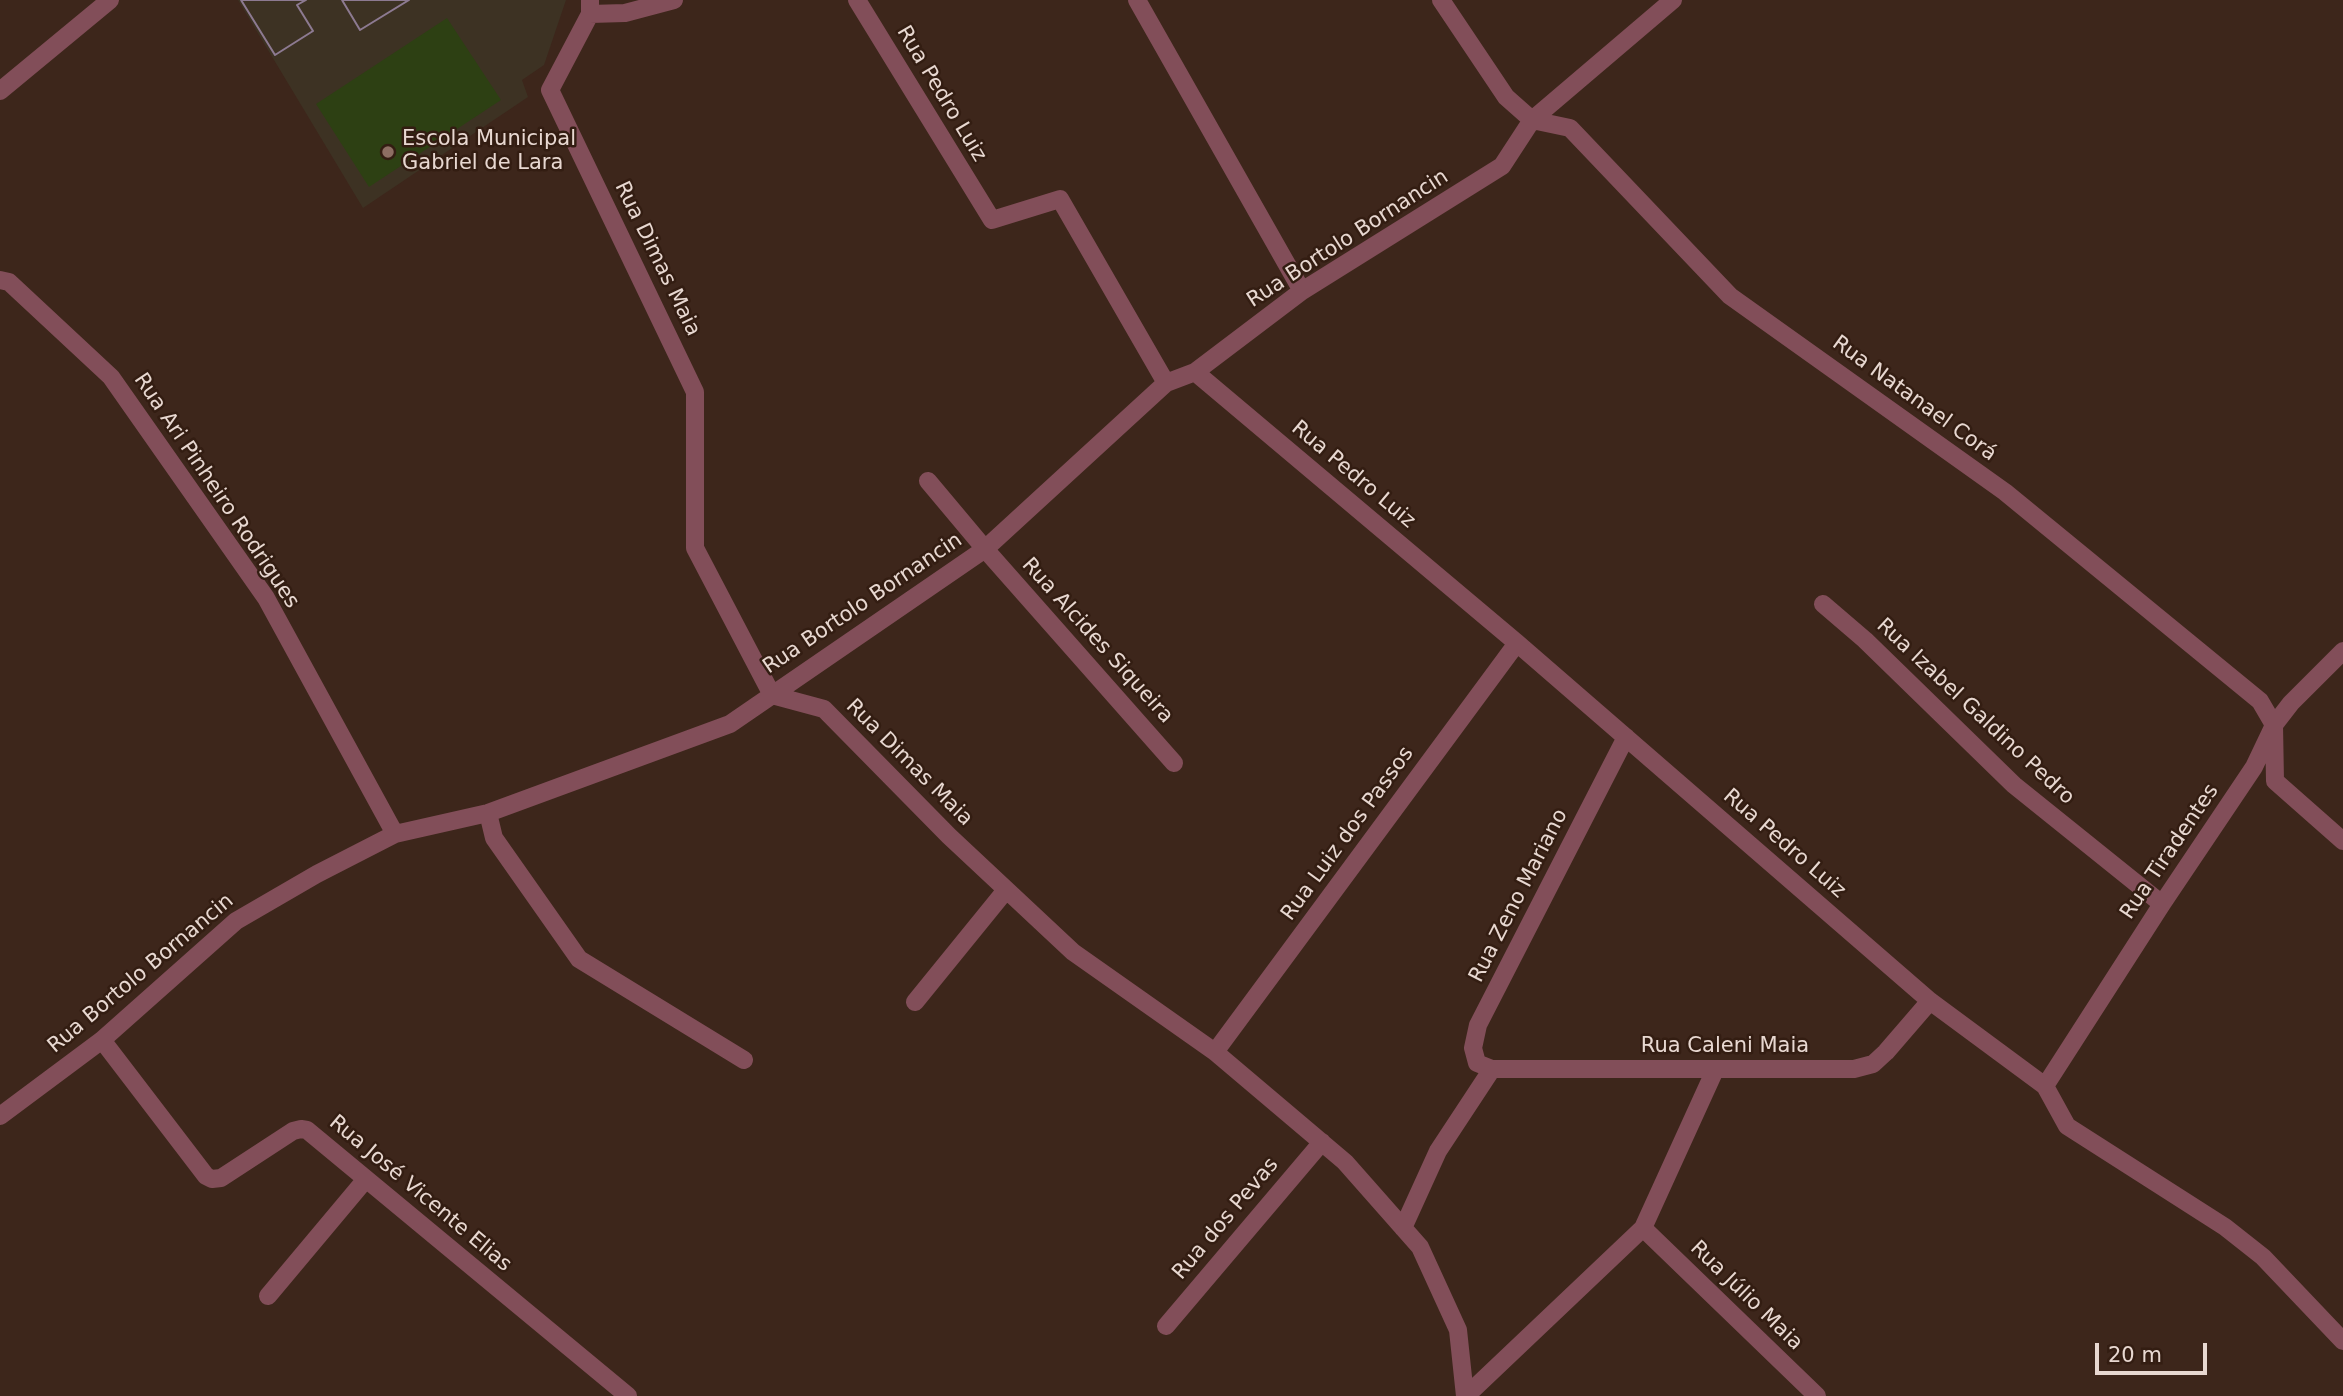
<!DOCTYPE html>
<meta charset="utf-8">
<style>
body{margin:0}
#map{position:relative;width:2343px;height:1396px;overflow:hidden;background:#3d261b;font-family:"DejaVu Sans",sans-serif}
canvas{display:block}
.scale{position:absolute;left:2095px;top:1343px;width:112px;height:32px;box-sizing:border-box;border:4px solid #e8d8d1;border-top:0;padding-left:9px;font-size:21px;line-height:24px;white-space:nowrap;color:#e8d8d1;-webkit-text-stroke:5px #331d12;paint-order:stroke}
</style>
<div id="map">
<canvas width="2343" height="1396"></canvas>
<div class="scale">20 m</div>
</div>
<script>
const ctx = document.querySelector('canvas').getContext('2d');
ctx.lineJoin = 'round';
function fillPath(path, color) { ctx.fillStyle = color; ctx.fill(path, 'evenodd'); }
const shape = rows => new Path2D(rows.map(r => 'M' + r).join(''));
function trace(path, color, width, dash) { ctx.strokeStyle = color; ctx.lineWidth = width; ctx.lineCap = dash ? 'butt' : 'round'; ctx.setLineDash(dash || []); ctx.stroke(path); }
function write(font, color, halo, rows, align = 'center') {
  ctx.font = font + ' "DejaVu Sans",sans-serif'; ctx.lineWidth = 5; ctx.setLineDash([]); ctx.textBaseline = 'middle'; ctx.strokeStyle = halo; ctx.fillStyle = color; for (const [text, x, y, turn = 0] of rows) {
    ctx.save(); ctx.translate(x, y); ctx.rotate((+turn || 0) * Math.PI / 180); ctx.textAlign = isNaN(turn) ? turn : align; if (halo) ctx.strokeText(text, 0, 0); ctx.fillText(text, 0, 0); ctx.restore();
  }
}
fillPath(shape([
 [238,0,566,0,544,65,522,80,528,97,363,208]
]), '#3d3223');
fillPath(shape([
 [447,18,501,100,369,187,316,104]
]), '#2d4013');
const building = shape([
 [241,0,306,0,297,5,313,31,275,55,241,0],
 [241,0,306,0,297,5,313,31,275,55,241,0],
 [342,0,409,0,360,30,342,0],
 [342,0,409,0,360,30,342,0]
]);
fillPath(building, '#673b70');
trace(building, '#8d7a91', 2);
trace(shape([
 [590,0,590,14,550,90,695,392,695,548,772,695,824,709,949,836,1073,952,1215,1052,1345,1162,1420,1247,1458,1330,1465,1396],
 [857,0,992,220,1060,199,1166,383],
 [1137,0,1302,291],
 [1441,0,1506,97,1532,120,1570,128,1730,296,2005,492,2260,701,2274,725,2275,781,2343,841],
 [590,14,625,13,674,0],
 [0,91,110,0],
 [0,280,9,282,111,377,266,598,395,834],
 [1195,372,1517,643,1930,1001,2045,1086,2067,1126,2225,1227,2263,1257,2343,1341],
 [928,481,985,549,1174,763],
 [1823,604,1865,640,2014,785,2162,904],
 [1626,737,1478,1025,1473,1048,1477,1063,1492,1069,1854,1069,1873,1064,1886,1052,1930,1001],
 [488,813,494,838,579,959,744,1060],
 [915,1002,1006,890],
 [102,1040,206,1176,212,1179,221,1178,293,1131,301,1129,307,1130,628,1396],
 [1215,1052,1517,643],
 [2045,1086,2162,904,2254,767,2274,725,2291,703,2343,651],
 [0,1116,102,1040,236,921,317,874,395,834,488,813,730,724,985,549,1166,383,1195,372,1302,291,1502,166,1532,120,1673,0],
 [1403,1228,1438,1151,1492,1069],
 [1643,1228,1817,1396],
 [268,1296,366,1179],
 [1166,1326,1322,1142],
 [1466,1396,1643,1228,1715,1070]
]), '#824e59', 18);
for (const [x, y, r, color] of [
 [388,152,7,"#8d6e63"]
]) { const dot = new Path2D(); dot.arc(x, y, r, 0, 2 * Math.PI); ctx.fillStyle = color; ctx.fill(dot); trace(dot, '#331d12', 2.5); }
write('21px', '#e8d8d1', '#331d12', [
 ["Rua Pedro Luiz",941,94,59],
 ["Rua Bortolo Bornancin",1348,239,-33],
 ["Rua Dimas Maia",657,259,64],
 ["Rua Natanael Corá",1914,399,36],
 ["Rua Pedro Luiz",1353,475,40],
 ["Rua Ari Pinheiro Rodrigues",216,491,56],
 ["Rua Bortolo Bornancin",863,604,-34],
 ["Rua Alcides Siqueira",1097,641,48],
 ["Rua Izabel Galdino Pedro",1975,712,43],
 ["Rua Dimas Maia",909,763,45],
 ["Rua Luiz dos Passos",1348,834,-54],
 ["Rua Pedro Luiz",1784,844,41],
 ["Rua Tiradentes",2170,852,-56],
 ["Rua Zeno Mariano",1519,896,-63],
 ["Rua Bortolo Bornancin",141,974,-40],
 ["Rua Caleni Maia",1725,1047],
 ["Rua José Vicente Elias",420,1194,40],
 ["Rua dos Pevas",1226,1219,-50],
 ["Rua Júlio Maia",1746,1296,44]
]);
write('21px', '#e8d8d1', '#331d12', [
 ["Escola Municipal",402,140],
 ["Gabriel de Lara",402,164]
], 'left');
</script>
